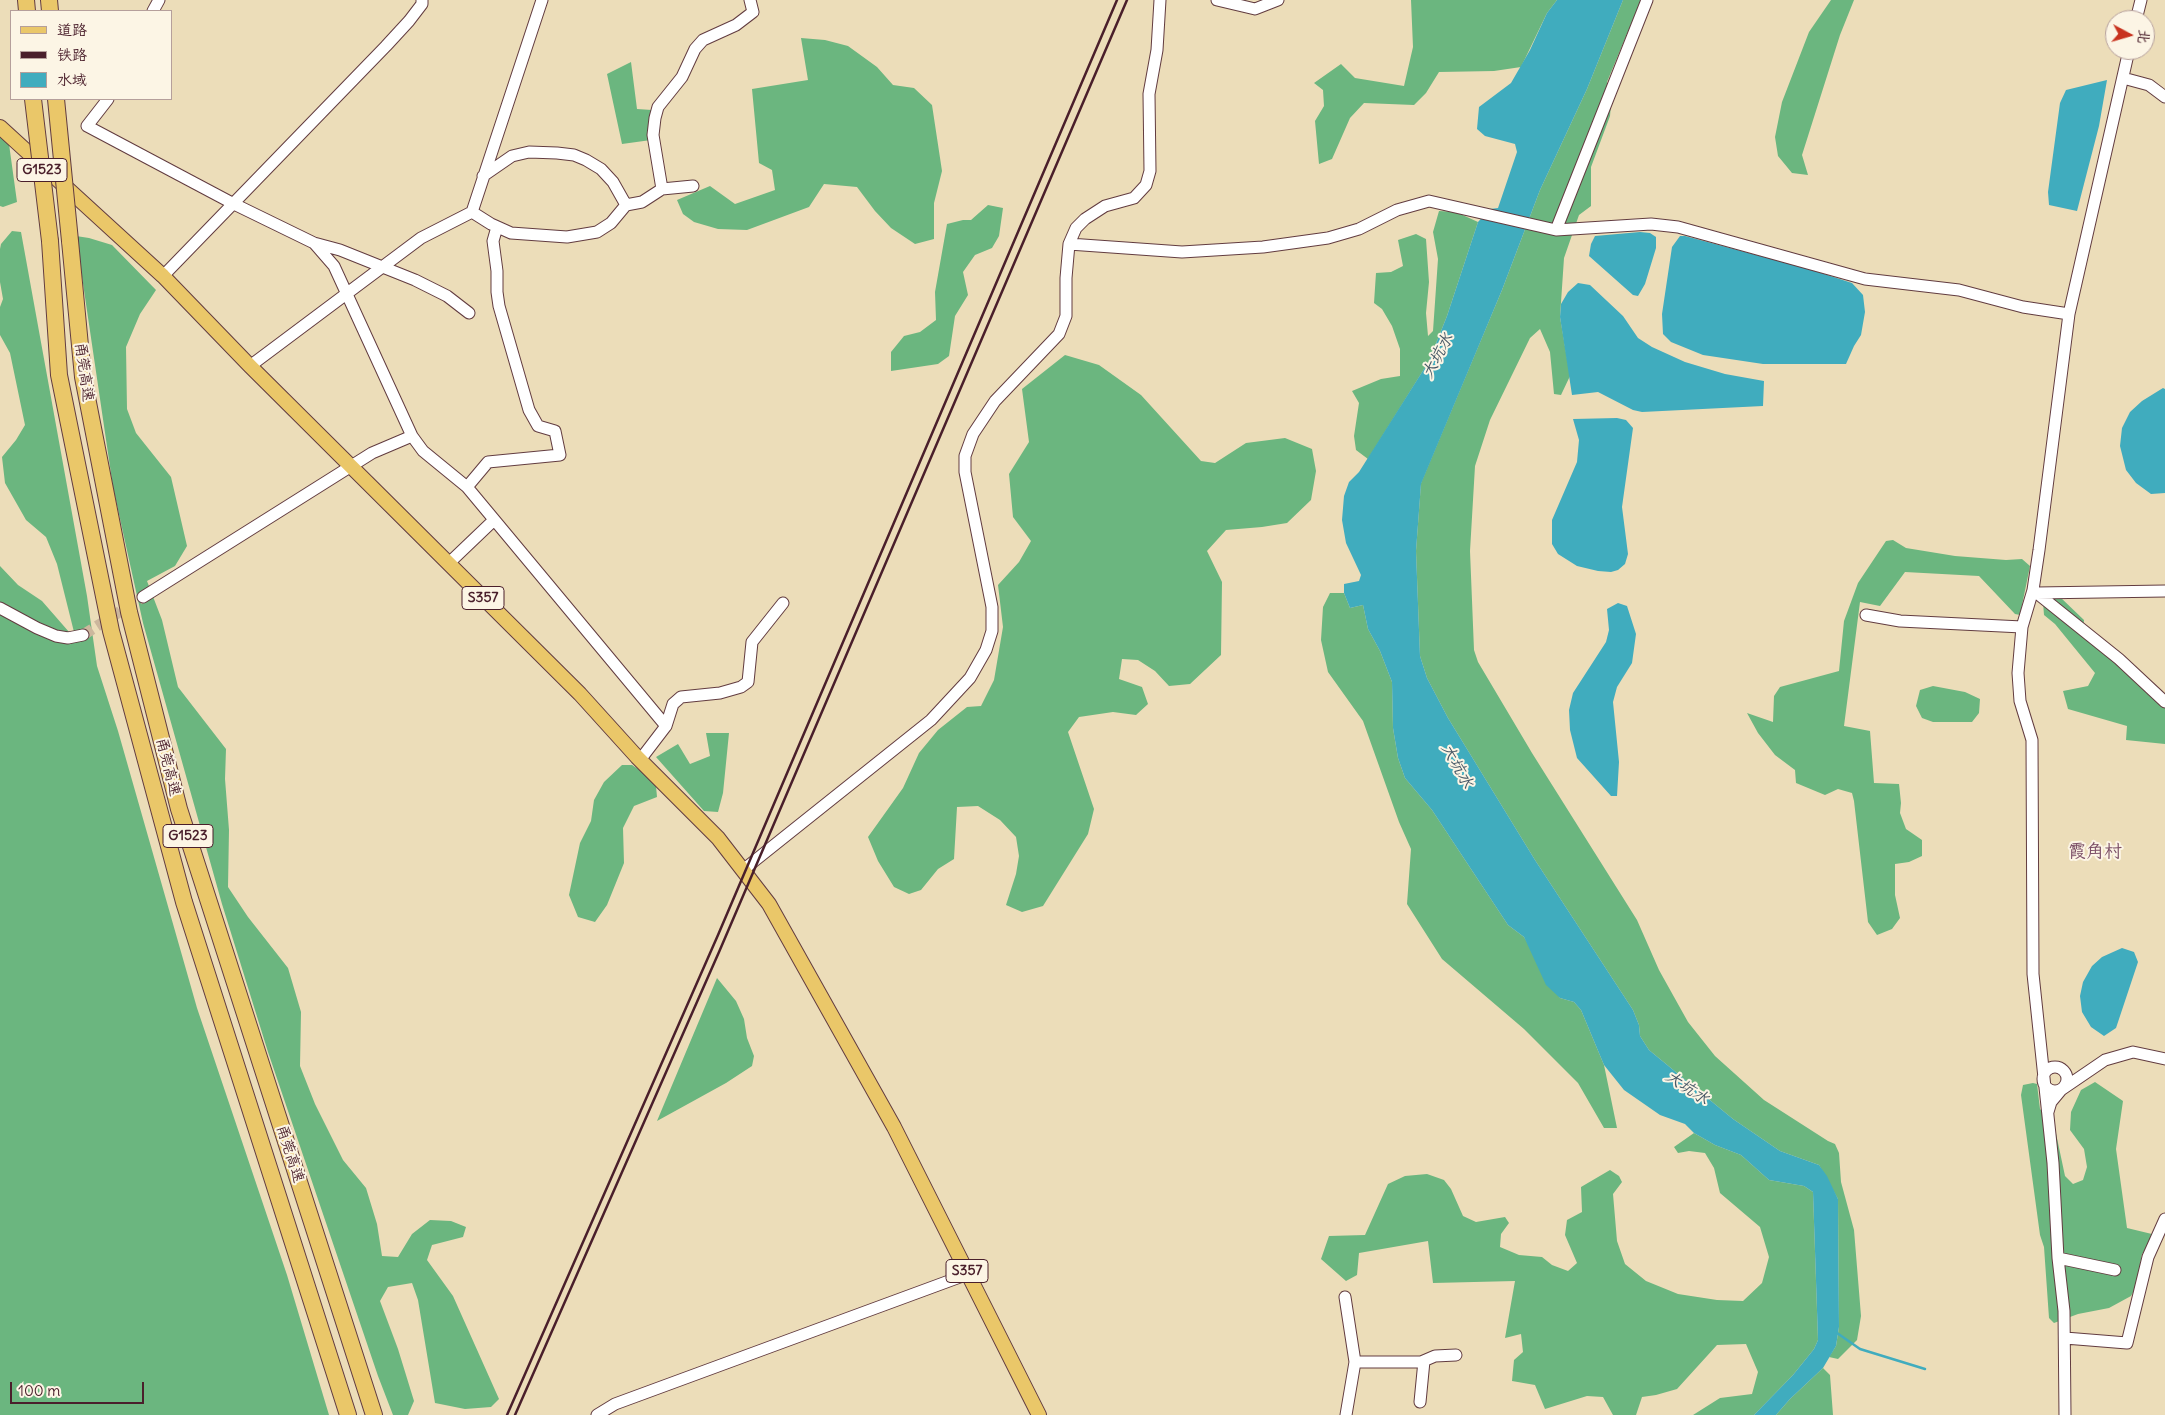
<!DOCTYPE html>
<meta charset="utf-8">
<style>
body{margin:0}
#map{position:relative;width:2165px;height:1415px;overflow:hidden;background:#ecddb9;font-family:Delius,"LXGW WenKai TC",sans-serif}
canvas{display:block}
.legend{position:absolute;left:10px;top:10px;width:162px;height:90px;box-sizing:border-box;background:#fcf5e5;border:1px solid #b59f9b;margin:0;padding:6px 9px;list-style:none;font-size:15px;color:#4a1f2b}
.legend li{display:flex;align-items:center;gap:10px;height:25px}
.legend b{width:25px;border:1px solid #b59f9b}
.north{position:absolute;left:2105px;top:10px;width:50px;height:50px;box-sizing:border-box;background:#fcf5e5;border:1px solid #b59f9b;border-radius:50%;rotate:96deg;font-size:14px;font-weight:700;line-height:20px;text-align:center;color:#4a1f2b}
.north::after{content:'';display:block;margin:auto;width:18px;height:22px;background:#c8321e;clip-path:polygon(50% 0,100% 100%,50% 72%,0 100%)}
.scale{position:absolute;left:10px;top:1382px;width:134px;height:22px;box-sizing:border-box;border:2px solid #4a1f2b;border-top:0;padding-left:6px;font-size:15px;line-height:18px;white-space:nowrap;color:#4a1f2b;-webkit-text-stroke:4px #fcf5e5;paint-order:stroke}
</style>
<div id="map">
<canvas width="2165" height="1415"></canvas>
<ul class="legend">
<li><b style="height:6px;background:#eac769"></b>道路</li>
<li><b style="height:6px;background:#4a1f2b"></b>铁路</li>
<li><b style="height:14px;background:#40acbe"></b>水域</li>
</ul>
<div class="north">北</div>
<div class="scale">100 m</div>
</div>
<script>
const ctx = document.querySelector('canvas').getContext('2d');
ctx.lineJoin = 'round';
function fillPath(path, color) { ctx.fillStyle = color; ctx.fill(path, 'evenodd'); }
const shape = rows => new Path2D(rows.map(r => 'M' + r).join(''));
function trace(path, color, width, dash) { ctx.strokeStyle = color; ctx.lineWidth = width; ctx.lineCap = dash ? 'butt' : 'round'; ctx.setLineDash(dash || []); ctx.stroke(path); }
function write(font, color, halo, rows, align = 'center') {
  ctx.font = font + ' Delius,"LXGW WenKai TC",sans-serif'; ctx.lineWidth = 4; ctx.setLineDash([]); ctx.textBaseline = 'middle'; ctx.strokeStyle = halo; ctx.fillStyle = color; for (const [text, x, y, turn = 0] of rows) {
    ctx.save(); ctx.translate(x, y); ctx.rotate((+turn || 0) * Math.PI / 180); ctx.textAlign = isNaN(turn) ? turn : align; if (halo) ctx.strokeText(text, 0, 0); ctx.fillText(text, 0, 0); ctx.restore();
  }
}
fillPath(shape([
 [1411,0,1557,0,1547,13,1521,67,1494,71,1439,72,1426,93,1414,105,1364,103,1350,118,1332,159,1319,164,1315,121,1324,106,1323,90,1314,83,1341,64,1355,78,1404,86,1413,47],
 [1623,0,1641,0,1607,82,1611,104,1610,116,1591,167,1591,206,1579,215,1564,258,1560,317,1570,376,1561,395,1554,394,1550,352,1540,329,1530,338,1490,420,1475,466,1470,551,1474,650,1478,662,1532,753,1637,920,1659,970,1688,1022,1715,1056,1764,1100,1828,1141,1835,1144,1839,1153,1841,1182,1854,1230,1861,1316,1857,1340,1838,1359,1829,1357,1836,1346,1839,1327,1838,1199,1819,1165,1780,1151,1733,1119,1649,1050,1640,1036,1639,1025,1633,1010,1535,860,1448,718,1427,678,1420,656,1416,551,1421,483,1502,290,1540,190,1587,89],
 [1831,0,1854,0,1840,35,1802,155,1808,175,1792,173,1778,156,1775,137,1782,102,1809,32],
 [801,38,825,40,848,46,877,67,893,85,914,88,932,105,942,171,934,203,934,239,915,244,891,228,875,211,857,187,824,184,809,207,747,230,718,229,694,222,683,214,677,200,710,186,735,204,775,190,772,170,759,163,752,89,808,80],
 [631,62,637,109,652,110,651,140,622,144,607,74],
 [0,136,9,144,17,202,3,207,0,206],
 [988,205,1003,208,999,236,992,248,975,255,963,272,968,295,955,316,949,356,938,364,891,371,891,352,904,336,920,332,936,320,935,292,947,224,963,220,971,220],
 [1439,211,1456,212,1478,222,1447,316,1429,361,1368,459,1356,450,1354,436,1359,403,1352,391,1381,379,1400,376,1400,349,1392,326,1382,309,1374,303,1376,273,1391,272,1403,266,1398,240,1416,234,1426,239,1429,282,1426,313,1428,336,1433,331,1438,259,1433,232],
 [12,231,21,232,87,596,97,666,118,731,197,1008,287,1275,329,1415,0,1415,0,566,18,585,42,601,76,640,57,564,46,537,26,520,5,483,2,457,16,440,25,425,10,353,0,335,0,307,3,299,0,282,0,249,1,244],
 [76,236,89,238,112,245,156,290,140,314,126,347,127,409,136,433,171,477,187,546,175,566,147,581,162,620,178,687,226,749,225,779,229,830,228,887,248,917,288,968,301,1012,300,1066,315,1104,343,1160,366,1188,377,1224,382,1256,398,1257,412,1234,430,1220,451,1221,466,1227,463,1237,432,1245,427,1260,453,1296,499,1399,491,1407,465,1409,435,1403,418,1300,412,1283,388,1287,380,1301,398,1349,414,1401,408,1415,393,1415,378,1376,268,1052,222,904,143,623,113,487],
 [1065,355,1099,365,1141,395,1201,461,1215,463,1246,443,1285,438,1312,449,1316,471,1311,500,1287,523,1262,527,1226,530,1207,551,1222,582,1221,655,1190,684,1169,686,1155,671,1138,660,1122,659,1119,679,1142,687,1148,704,1136,715,1113,712,1079,717,1068,732,1094,809,1088,834,1043,906,1022,912,1006,905,1016,874,1019,856,1016,837,1000,820,978,806,957,807,954,859,938,869,921,890,909,894,894,887,878,861,868,837,903,788,919,753,938,730,967,707,981,706,994,680,1003,627,998,585,1019,562,1031,541,1013,517,1009,474,1029,442,1022,389],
 [1893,540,1906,548,1955,556,2006,560,2022,559,2030,566,2020,615,2015,614,1979,576,1905,572,1880,606,1860,602,1844,726,1870,731,1874,783,1899,784,1901,803,1900,813,1906,829,1922,840,1922,856,1909,862,1895,864,1895,895,1900,918,1892,929,1877,935,1868,922,1854,801,1852,793,1838,789,1825,795,1796,783,1795,770,1775,755,1758,733,1747,713,1773,722,1774,696,1780,687,1839,671,1844,621,1858,583,1886,541],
 [1330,593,1344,593,1350,608,1363,605,1368,629,1380,651,1392,682,1393,728,1398,758,1405,778,1432,810,1508,925,1524,937,1560,998,1574,1002,1581,1010,1604,1065,1617,1128,1604,1128,1578,1083,1524,1029,1442,959,1407,904,1411,849,1399,822,1363,721,1328,672,1321,640,1323,607],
 [2052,597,2060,597,2084,620,2083,637,2165,703,2165,744,2126,740,2127,726,2068,709,2063,691,2088,686,2095,673,2055,624,2044,615,2043,602],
 [1933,686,1965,692,1980,699,1979,713,1972,722,1933,722,1922,718,1916,706,1920,690],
 [706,733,729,733,723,793,718,812,704,811,656,757,678,744,690,764,710,756],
 [622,765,632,765,650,777,656,786,657,797,634,806,623,828,624,863,607,905,595,922,578,917,569,895,580,843,591,821,594,800,604,782],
 [717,978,736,1001,744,1019,747,1038,754,1056,752,1066,726,1083,657,1121],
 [2095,1082,2123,1101,2116,1149,2127,1228,2156,1235,2142,1254,2136,1287,2131,1296,2109,1308,2078,1314,2054,1323,2049,1318,2044,1247,2040,1235,2021,1095,2023,1085,2033,1083,2037,1084,2040,1109,2054,1124,2065,1176,2073,1184,2083,1180,2087,1167,2084,1149,2070,1130,2071,1112,2081,1090],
 [1694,1133,1715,1145,1741,1155,1769,1180,1804,1186,1813,1192,1818,1340,1814,1349,1793,1375,1754,1415,1693,1415,1720,1398,1752,1394,1758,1372,1746,1344,1717,1345,1677,1389,1656,1395,1642,1397,1636,1415,1613,1415,1603,1397,1587,1396,1545,1409,1535,1385,1512,1381,1514,1360,1523,1352,1521,1334,1505,1338,1515,1281,1433,1283,1428,1241,1359,1253,1357,1275,1346,1281,1321,1259,1329,1236,1365,1235,1388,1184,1405,1176,1427,1174,1444,1180,1451,1189,1463,1216,1476,1222,1505,1217,1509,1223,1501,1234,1500,1247,1519,1255,1542,1257,1552,1265,1568,1271,1577,1263,1565,1235,1567,1220,1582,1212,1581,1187,1610,1170,1619,1176,1622,1182,1613,1194,1617,1241,1625,1264,1646,1281,1678,1294,1717,1300,1743,1301,1762,1283,1769,1257,1760,1227,1720,1193,1714,1168,1705,1153,1689,1151,1678,1153,1674,1147],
 [1823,1368,1830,1375,1833,1415,1776,1415,1790,1399]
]), '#6bb67f');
fillPath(shape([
 [1557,0,1623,0,1587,89,1540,190,1502,290,1421,484,1416,551,1420,656,1427,678,1448,718,1535,860,1633,1010,1639,1025,1640,1036,1649,1050,1733,1119,1780,1151,1819,1165,1827,1176,1838,1199,1839,1327,1836,1346,1823,1368,1790,1399,1776,1415,1754,1415,1793,1375,1814,1349,1818,1340,1813,1192,1804,1186,1769,1180,1741,1155,1715,1145,1694,1133,1685,1124,1660,1115,1624,1090,1604,1065,1581,1010,1574,1002,1560,998,1546,985,1524,937,1508,925,1432,810,1405,778,1398,758,1393,728,1392,682,1380,651,1368,629,1363,605,1350,608,1344,593,1344,584,1359,581,1361,575,1346,543,1342,520,1344,496,1349,482,1359,472,1429,361,1447,316,1478,222,1490,209,1498,208,1517,152,1515,144,1485,136,1477,129,1479,107,1511,83,1530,50,1547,13],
 [2107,80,2099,126,2077,211,2049,205,2048,192,2060,103,2066,90],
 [1640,232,1650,233,1656,237,1656,248,1645,284,1638,296,1633,295,1589,256,1591,244,1595,236],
 [1680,236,1685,236,1809,269,1852,283,1863,295,1865,312,1861,335,1854,346,1846,364,1763,364,1703,355,1671,342,1663,334,1662,314,1672,247],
 [1578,283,1590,285,1623,316,1638,338,1652,347,1685,362,1725,374,1764,381,1763,406,1642,412,1633,410,1598,392,1572,395,1560,317,1561,304,1568,292],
 [2163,388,2165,389,2165,493,2151,494,2136,483,2126,470,2120,446,2122,428,2130,412,2142,401],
 [1617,418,1626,420,1633,428,1622,507,1628,554,1625,564,1618,570,1611,572,1598,571,1577,566,1558,554,1552,544,1552,520,1577,462,1579,440,1573,419],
 [1618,603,1627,606,1636,634,1632,663,1617,687,1613,702,1619,762,1617,796,1611,796,1577,758,1570,730,1569,710,1573,693,1606,642,1609,630,1607,609],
 [2122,948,2134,952,2138,962,2116,1028,2104,1036,2091,1027,2082,1012,2080,996,2083,982,2092,966,2102,957]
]), '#40acbe');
trace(shape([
 [1837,1333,1860,1349,1925,1369]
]), '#40acbe', 2.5);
trace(shape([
 [83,635,143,597]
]), '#ccb79d', 11, [11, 5.5]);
const minor = shape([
 [1217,0,1255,9,1278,0],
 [153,11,159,0],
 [2136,20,2141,0],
 [2123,78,2149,85,2165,97],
 [108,99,87,126,234,204,314,243,334,266,412,436,423,451,467,487,666,726],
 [483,176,512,156,529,152,557,153,574,155,586,160,601,169,613,182,626,205,642,202,662,189,693,186],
 [662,189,653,135,655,118,658,107,682,77,695,49,703,40,736,25,753,12,750,0],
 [472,212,491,224,511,233,567,237,597,232,611,223,626,205],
 [1556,230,1647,0],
 [314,243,340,250,415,280,447,296,469,313],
 [1069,244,1182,252,1263,247,1328,238,1359,229,1397,210,1429,201,1556,230,1651,224,1678,227,1865,279,1959,290,2023,307,2069,314],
 [163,276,386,46,409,21,422,4,422,0],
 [250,366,421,238,472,212,542,0],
 [467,487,488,462,560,455,555,431,538,426,529,410,499,306,497,292,497,271,493,241,497,227],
 [449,563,494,520],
 [2033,590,2119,659,2165,702],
 [2037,593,2165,591],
 [143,597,372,453,412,436],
 [0,608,37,628,56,636,68,638,83,635],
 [1866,615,1900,621,2022,627],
 [640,760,666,726,673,704,681,697,720,693,741,687,748,682,752,642,783,603],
 [743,870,931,720,970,678,986,650,992,631,992,607,965,472,965,456,973,434,995,401,1059,334,1066,316,1066,278,1069,244,1076,228,1085,219,1105,206,1134,198,1146,185,1150,171,1149,94,1157,50,1160,0],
 '2043 1079a12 12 0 1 1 24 0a12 12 0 1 1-24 0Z',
 [2048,1112,2051,1102,2061,1090,2105,1060,2133,1052,2165,1059],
 [2058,1258,2115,1270],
 [1345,1297,1355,1362,1346,1415],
 [2065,1338,2127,1343,2148,1257,2165,1219],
 [1355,1362,1421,1362,1435,1356,1456,1355],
 [1420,1402,1424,1361],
 [597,1415,615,1404,968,1274],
 [2065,1415,2064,1311,2058,1258,2053,1163,2033,974,2032,740,2020,701,2018,673,2022,627,2033,590,2039,550,2069,314,2129,50]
]);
const major = shape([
 [0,127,163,276,250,366,580,694,637,757,718,838,769,904,894,1127,1039,1415]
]);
const highway = shape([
 [26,0,27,11],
 [49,0,50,11],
 [50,241,59,375,111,631,184,902,348,1415],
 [70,241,83,377,129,612,179,809,374,1415]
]);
trace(minor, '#623c40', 13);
trace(major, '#623c40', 16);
trace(highway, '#623c40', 18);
trace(minor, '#fff', 11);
trace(major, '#eac769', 14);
trace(highway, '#eac769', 16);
trace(shape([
 [507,1415,718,935,1117,0],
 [515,1415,719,952,1127,0]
]), '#4a1f2b', 2.5);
const highwayBridge = shape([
 [33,99,50,241],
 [56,99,70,241]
]);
trace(highwayBridge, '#623c40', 18, []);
trace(highwayBridge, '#eac769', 16);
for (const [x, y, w] of [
 [42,170,50],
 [483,598,42],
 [188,836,50],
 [967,1271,42]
]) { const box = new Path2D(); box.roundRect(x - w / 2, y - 11.5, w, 23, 4); ctx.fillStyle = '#fcf5e5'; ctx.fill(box); trace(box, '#4a1f2b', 1); }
write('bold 14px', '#4a1f2b', null, [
 ["G1523",42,170],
 ["S357",483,598],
 ["G1523",188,836],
 ["S357",967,1271]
]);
write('15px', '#4a1f2b', '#fcf5e5', [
 ["甬莞高速",84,372,82],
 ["甬莞高速",168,767,76],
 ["甬莞高速",290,1154,72]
]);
write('italic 16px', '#465766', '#fcf5e5', [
 ["大坑水",1438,356,-62],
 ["大坑水",1457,766,61],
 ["大坑水",1687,1088,33]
]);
write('18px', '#7b4e66', '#fcf5e5', [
 ["霞角村",2095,852]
]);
</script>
